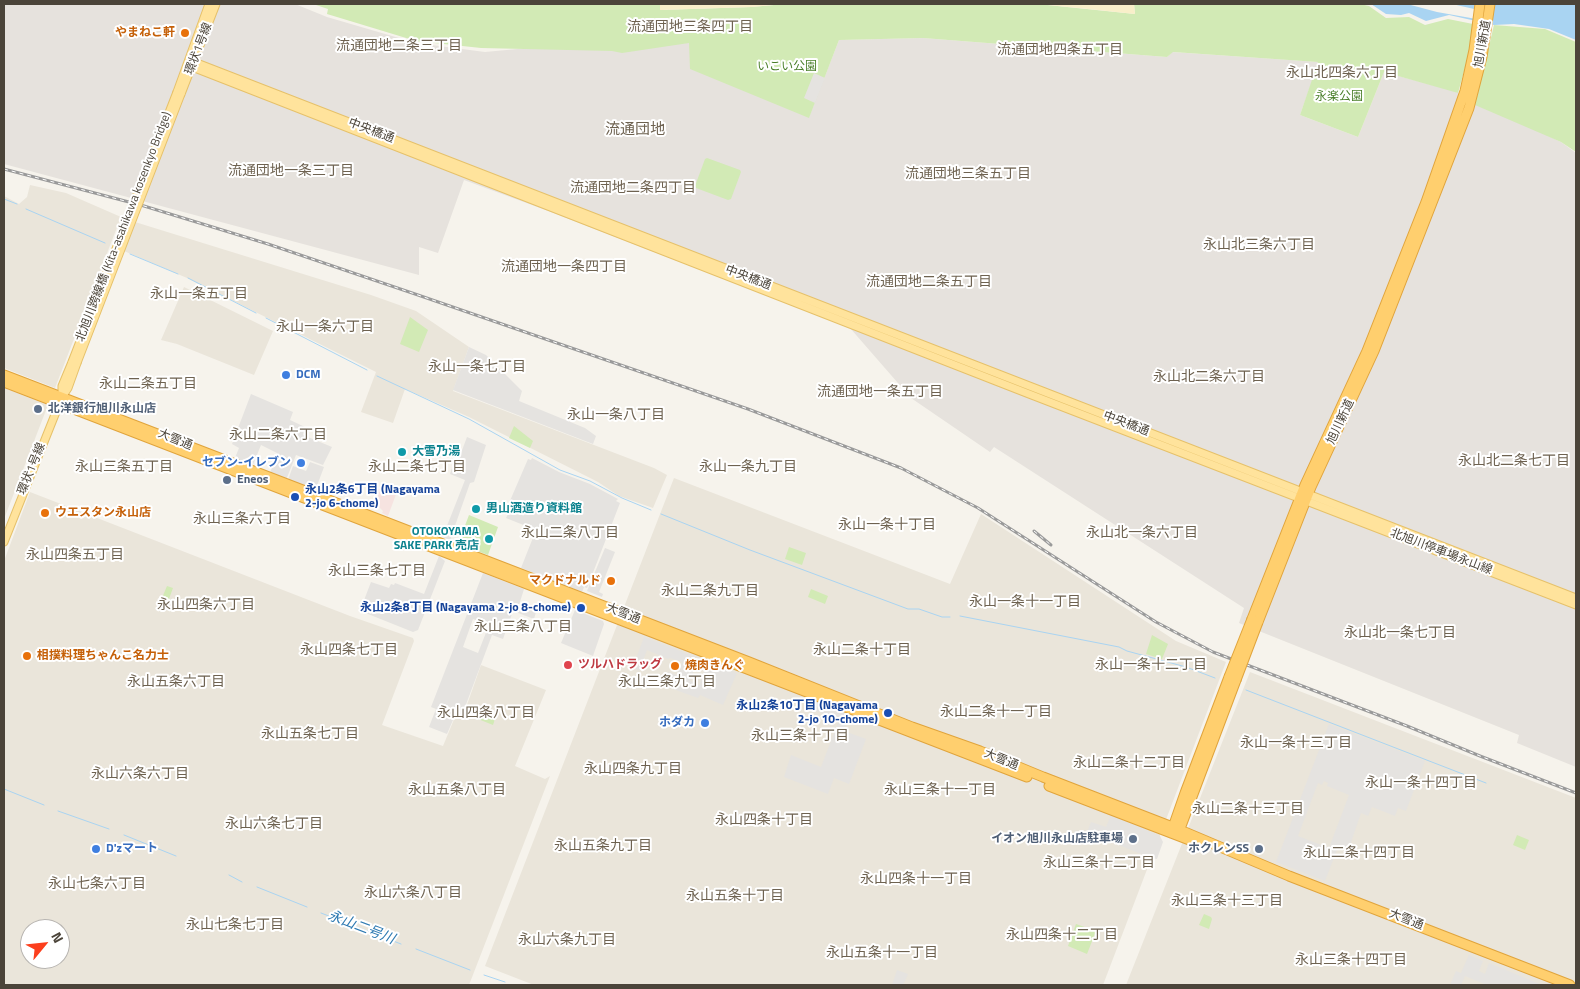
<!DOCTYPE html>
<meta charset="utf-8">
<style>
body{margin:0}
#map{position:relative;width:1580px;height:989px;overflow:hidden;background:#f6f3ec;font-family:"Titillium Web",sans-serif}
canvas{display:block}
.frame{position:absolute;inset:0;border:5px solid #4b4439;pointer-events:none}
.north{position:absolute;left:20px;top:919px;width:50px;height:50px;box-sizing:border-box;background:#fff;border:1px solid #b7b4b0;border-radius:50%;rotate:62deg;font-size:14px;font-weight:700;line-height:20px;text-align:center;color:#4b4439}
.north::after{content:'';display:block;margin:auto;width:18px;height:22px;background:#fc3f1d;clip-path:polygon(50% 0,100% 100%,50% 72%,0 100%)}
</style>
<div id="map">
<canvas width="1580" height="989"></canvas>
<div class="frame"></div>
<div class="north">N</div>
</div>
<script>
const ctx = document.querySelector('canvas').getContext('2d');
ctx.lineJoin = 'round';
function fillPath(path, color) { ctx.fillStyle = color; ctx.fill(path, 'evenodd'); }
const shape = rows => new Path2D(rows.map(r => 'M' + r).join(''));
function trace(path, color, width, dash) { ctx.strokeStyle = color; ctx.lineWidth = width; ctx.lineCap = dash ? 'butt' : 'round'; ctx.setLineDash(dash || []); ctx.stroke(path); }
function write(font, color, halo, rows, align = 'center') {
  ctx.font = font + ' "Titillium Web","Noto Sans JP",sans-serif'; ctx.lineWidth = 4; ctx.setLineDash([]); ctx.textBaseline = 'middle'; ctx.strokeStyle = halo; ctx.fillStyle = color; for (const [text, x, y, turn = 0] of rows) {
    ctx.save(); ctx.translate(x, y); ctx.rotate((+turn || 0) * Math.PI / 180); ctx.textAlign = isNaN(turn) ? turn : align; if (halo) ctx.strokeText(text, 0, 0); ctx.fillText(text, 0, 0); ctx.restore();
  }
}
fillPath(shape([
 [30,185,66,193,121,217,55,388,4,368,4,196,19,204,27,197],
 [135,222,371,295,416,311,469,347,453,391,654,468,667,475,653,508,619,496,598,482,469,417,405,389,393,423,361,412,376,372,187,278,124,251],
 [184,287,273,331,254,375,177,344,161,340],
 [4,388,48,405,4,519],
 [674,478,950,584,981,514,1176,641,1226,662,1103,985,534,985,485,966],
 [30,492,350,616,413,638,414,641,382,725,443,746,455,717,462,719,481,665,546,690,515,766,545,779,550,776,469,985,4,985,4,561],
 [30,929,60,929,60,959,30,959],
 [1250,672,1576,798,1576,985,1126,985]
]), '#eae5da');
fillPath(shape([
 [4,4,295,4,327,17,416,43,485,52,689,33,809,117,839,40,923,38,1167,57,1172,52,1319,62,1300,115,1358,137,1384,72,1454,91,1561,142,1576,153,1576,767,1517,743,1519,735,1239,623,1244,608,994,447,990,452,911,398,850,328,551,212,464,180,438,253,419,247,419,275,4,164]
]), '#e6e2dd');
fillPath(shape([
 [391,486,398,489,388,516,382,513,383,511,378,506,375,496,372,495,375,487,388,492]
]), '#f6e3e0');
fillPath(shape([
 [313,4,660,4,661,10,751,7,785,4,1038,4,1135,14,1134,4,1360,4,1369,6,1386,18,1409,17,1425,25,1448,19,1473,24,1468,57,1458,93,1384,72,1358,137,1300,115,1318,62,1173,52,1167,57,923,38,839,40,809,118,690,69,689,43,622,53,612,51,481,48,416,41,327,14,328,9],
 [1494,25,1545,29,1576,42,1576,152,1561,142,1475,105],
 [707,158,740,170,741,172,731,199,728,200,696,188,695,186,705,159],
 [410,317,428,330,419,352,400,344],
 [514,426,533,441,530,448,509,438],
 [469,515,498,527,488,555,458,544],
 [789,547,806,553,802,565,785,559],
 [167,586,173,588,166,607,159,605],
 [811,589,828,596,825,604,808,597],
 [1152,635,1168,644,1162,659,1146,654],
 [481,710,496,716,493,725,478,719],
 [1517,835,1529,840,1525,850,1513,845],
 [1204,914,1211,917,1212,919,1209,929,1199,925],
 [1076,924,1096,931,1087,954,1068,946]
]), '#d2eab5');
fillPath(shape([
 [660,4,785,4,751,7,660,10],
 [1038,4,1134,4,1135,14,1098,10]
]), '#f9efc9');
fillPath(shape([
 [814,73,825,78,815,103,804,98],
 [469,347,486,355,522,391,519,401,585,428,596,436,593,444,453,390],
 [251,394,293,412,290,420,305,427,303,435,332,447,323,465,296,455,286,480,270,473,277,453,261,445,252,467,235,458,239,448,232,444],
 [467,437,486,445,474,482,470,483,450,540,425,530,428,525,445,531,465,480,450,474,452,468,455,469],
 [532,458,559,472,590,484,618,499,616,501,620,503,587,588,584,587,582,592,521,568,536,530,506,518,509,512,506,510,528,459,531,460],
 [310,462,324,467,315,491,288,480,293,466,306,471],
 [605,548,615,552,599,592,603,594,602,597,587,591],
 [439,556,445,561,418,630,413,632,363,612,361,608,371,582,389,588,391,584,394,585,395,583,424,594],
 [483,573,524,589,519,605,536,612,534,619,513,611,503,639,492,635,462,715,456,713,447,734,429,727,436,709,431,707],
 [473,619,489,625,478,653,463,647],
 [575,610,603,621,604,624,593,656,561,643],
 [644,637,737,673,723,705,700,695,698,698,662,685,668,672,677,675,682,662,670,658,668,659,647,650,639,671,633,667],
 [695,667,704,671,699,685,690,681],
 [812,700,846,713,844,719,848,721,844,731,866,739,849,784,834,778,828,794,784,777,791,755,821,767,839,720,809,708],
 [1329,724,1425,761,1406,811,1398,808,1395,816,1372,807,1368,816,1361,813,1348,851,1338,847,1325,881,1276,862],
 [1324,781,1328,783,1327,786,1349,795,1329,848,1298,836,1318,783,1322,785],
 [1111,815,1160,836,1163,842,1157,859,1151,858,1087,832,1091,822,1106,827],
 [1469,955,1483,961,1479,971,1485,974,1489,963,1542,985,1487,985,1465,976,1461,985,1450,985,1456,971,1461,973],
 [897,970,908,974,903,985,892,985]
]), '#e5e3e0');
fillPath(shape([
 [1371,4,1407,4,1437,12,1482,20,1484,17,1483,11,1452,4,1576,4,1576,40,1549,29,1514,24,1494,25,1449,15,1426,21,1409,13,1401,15,1386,14]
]), '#a9d4f2');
trace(shape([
 [4,199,17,204],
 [26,209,105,243],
 [130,254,178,274],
 [188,278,256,313],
 [266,318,367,370],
 [377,376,469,419,560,470,590,481,622,498,651,510],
 [661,514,750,550,908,609,919,609,942,617,950,617],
 [960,616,1119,647,1127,651,1186,667,1215,678],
 [1246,690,1486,783],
 [4,789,44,805],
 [58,811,109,829],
 [124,835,176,856],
 [229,875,242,882],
 [257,887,307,907],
 [321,913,401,944],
 [416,949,470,970],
 [484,975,505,982]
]), '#a9d4f2', 1);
const major = shape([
 [189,60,1576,598],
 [187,65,1029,394,1576,605],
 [177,92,209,4],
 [181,94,216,4],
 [62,396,62,386,72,362],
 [4,542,62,397,68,388,77,363]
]);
const highway = shape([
 [4,375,749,662,912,727,980,751,1043,777,1180,830,1289,876,1570,985],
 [4,382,1027,777],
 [1252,619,1305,485,1367,351,1426,202,1465,91,1474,50,1480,4],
 [1258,622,1311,487,1374,351,1469,108,1482,57,1490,4],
 [1049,786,1200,844],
 [1171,833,1185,793,1229,677],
 [1178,834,1236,680]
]);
trace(major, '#e6c16a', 9);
trace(highway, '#e0a43c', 11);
trace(major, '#ffe39c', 7);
trace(highway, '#ffcf6e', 9);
const rail = shape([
 [4,169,144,206,268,244,418,295,748,409,901,468,978,508,1156,622,1213,652,1407,726,1480,756,1576,793],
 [1034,531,1051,545]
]);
trace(rail, '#9a9a9a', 3);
trace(rail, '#fff', 1, [4]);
const majorBridge = shape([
 [72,362,177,92],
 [77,363,181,94]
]);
const highwayBridge = shape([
 [1229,677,1252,619],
 [1236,680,1258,622]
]);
trace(majorBridge, '#e6c16a', 9, []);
trace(highwayBridge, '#e0a43c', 11, []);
trace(majorBridge, '#ffe39c', 7);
trace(highwayBridge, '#ffcf6e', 9);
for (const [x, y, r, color] of [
 [185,33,5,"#e8710a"],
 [286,375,5,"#3f7fe0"],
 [38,409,5,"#5c6f8a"],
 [402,452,5,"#0f9aa8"],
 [301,463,5,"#3f7fe0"],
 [227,480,5,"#5c6f8a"],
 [295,497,5,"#1a4fb4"],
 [476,509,5,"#0f9aa8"],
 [45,513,5,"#e8710a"],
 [489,539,5,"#0f9aa8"],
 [611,581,5,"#e8710a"],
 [581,608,5,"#1a4fb4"],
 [27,656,5,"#e8710a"],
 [568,665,5,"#e0444e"],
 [675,666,5,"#e8710a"],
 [888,713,5,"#1a4fb4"],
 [705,723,5,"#3f7fe0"],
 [1133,839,5,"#5c6f8a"],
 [96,849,5,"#3f7fe0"],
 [1259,849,5,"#5c6f8a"]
]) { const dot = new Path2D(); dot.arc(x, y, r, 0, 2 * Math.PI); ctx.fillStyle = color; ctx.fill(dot); trace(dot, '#fff', 2); }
write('bold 12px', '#c56008', '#fff', [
 ["やまねこ軒",175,33,"right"],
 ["ウエスタン永山店",55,513],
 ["マクドナルド",601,581,"right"],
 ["相撲料理ちゃんこ名力士",37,656],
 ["焼肉きんぐ",685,666]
], 'left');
write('12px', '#4b4439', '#fff', [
 ["旭川新道",1483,44,-80],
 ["環状1号線",199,49,-69],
 ["中央橋通",371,131,21],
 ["北旭川跨線橋 (Kita-asahikawa kosenkyo Bridge)",124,227,-69],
 ["中央橋通",748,278,21],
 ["旭川新道",1341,422,-65],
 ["中央橋通",1126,424,21],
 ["大雪通",175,440,22],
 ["環状1号線",32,469,-68],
 ["北旭川停車場永山線",1441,552,21],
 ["大雪通",623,614,21],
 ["大雪通",1001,760,22],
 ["大雪通",1406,920,21]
]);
write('12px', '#4a7f2a', '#fff', [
 ["いこい公園",787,67],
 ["永楽公園",1339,97]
]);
write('bold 12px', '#366cbe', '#fff', [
 ["DCM",296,375],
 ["セブン-イレブン",291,463,"right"],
 ["ホダカ",695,723,"right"],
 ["D'zマート",106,849]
], 'left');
write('bold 12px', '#4e5e75', '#fff', [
 ["北洋銀行旭川永山店",48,409],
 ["Eneos",237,480],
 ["イオン旭川永山店駐車場",1123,839,"right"],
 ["ホクレンSS",1249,849,"right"]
], 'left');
write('bold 12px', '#0d838f', '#fff', [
 ["大雪乃湯",412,452],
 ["男山酒造り資料館",486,509],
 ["OTOKOYAMA",479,532,"right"],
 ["SAKE PARK 売店",479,546,"right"]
], 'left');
write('bold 12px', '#164399', '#fff', [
 ["永山2条6丁目 (Nagayama",305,490,"left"],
 ["2-jo 6-chome)",305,504,"left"],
 ["永山2条8丁目 (Nagayama 2-jo 8-chome)",571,608],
 ["永山2条10丁目 (Nagayama",878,706],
 ["2-jo 10-chome)",878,720]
], 'right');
write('bold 12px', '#be3a42', '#fff', [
 ["ツルハドラッグ",578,665]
], 'left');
write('14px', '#6e6250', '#fff', [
 ["流通団地三条四丁目",690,28],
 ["流通団地二条三丁目",399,47],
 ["流通団地四条五丁目",1060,51],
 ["永山北四条六丁目",1342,74],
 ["流通団地一条三丁目",291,172],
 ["流通団地三条五丁目",968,175],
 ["流通団地二条四丁目",633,189],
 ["永山北三条六丁目",1259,246],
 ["流通団地一条四丁目",564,268],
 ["流通団地二条五丁目",929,283],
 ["永山一条五丁目",199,295],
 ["永山一条六丁目",325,328],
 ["永山一条七丁目",477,368],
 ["永山北二条六丁目",1209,378],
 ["永山二条五丁目",148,385],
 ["流通団地一条五丁目",880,393],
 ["永山一条八丁目",616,416],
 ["永山二条六丁目",278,436],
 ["永山北二条七丁目",1514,462],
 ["永山三条五丁目",124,468],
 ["永山二条七丁目",417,468],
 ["永山一条九丁目",748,468],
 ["永山三条六丁目",242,520],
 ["永山一条十丁目",887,526],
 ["永山二条八丁目",570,534],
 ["永山北一条六丁目",1142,534],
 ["永山四条五丁目",75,556],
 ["永山三条七丁目",377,572],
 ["永山二条九丁目",710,592],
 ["永山一条十一丁目",1025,603],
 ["永山四条六丁目",206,606],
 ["永山三条八丁目",523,628],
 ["永山北一条七丁目",1400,634],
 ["永山四条七丁目",349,651],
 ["永山二条十丁目",862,651],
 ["永山一条十二丁目",1151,666],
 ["永山五条六丁目",176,683],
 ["永山三条九丁目",667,683],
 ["永山二条十一丁目",996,713],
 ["永山四条八丁目",486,714],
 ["永山五条七丁目",310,735],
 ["永山三条十丁目",800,737],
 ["永山一条十三丁目",1296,744],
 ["永山二条十二丁目",1129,764],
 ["永山四条九丁目",633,770],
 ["永山六条六丁目",140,775],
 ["永山一条十四丁目",1421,784],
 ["永山五条八丁目",457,791],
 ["永山三条十一丁目",940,791],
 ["永山二条十三丁目",1248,810],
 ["永山四条十丁目",764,821],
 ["永山六条七丁目",274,825],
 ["永山五条九丁目",603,847],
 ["永山二条十四丁目",1359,854],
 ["永山三条十二丁目",1099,864],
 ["永山四条十一丁目",916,880],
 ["永山七条六丁目",97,885],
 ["永山六条八丁目",413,894],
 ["永山五条十丁目",735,897],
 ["永山三条十三丁目",1227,902],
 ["永山七条七丁目",235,926],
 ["永山四条十二丁目",1062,936],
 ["永山六条九丁目",567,941],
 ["永山五条十一丁目",882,954],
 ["永山三条十四丁目",1351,961]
]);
write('italic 14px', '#2e7ab2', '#fff', [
 ["永山二号川",361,928,21]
]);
write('15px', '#6e6250', '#fff', [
 ["流通団地",635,130]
]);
</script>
